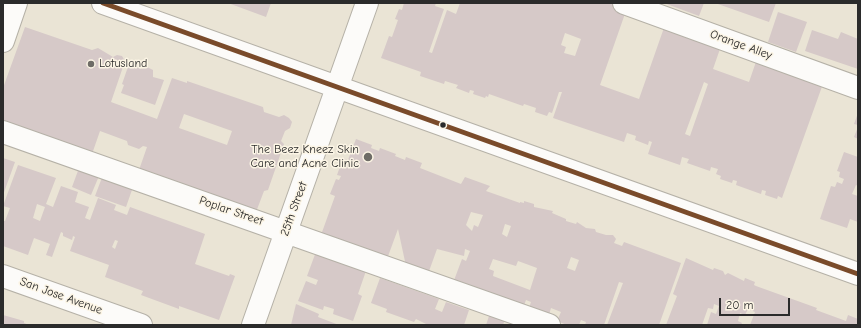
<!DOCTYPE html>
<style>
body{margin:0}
#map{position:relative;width:861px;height:328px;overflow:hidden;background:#eae4d5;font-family:"Comic Neue",sans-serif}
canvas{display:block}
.frame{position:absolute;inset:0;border:4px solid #2b2b2b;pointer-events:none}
.scale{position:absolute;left:719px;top:298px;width:71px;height:18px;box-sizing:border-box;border:2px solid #2b2b2b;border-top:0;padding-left:5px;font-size:12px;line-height:14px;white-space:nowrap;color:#2b2b2b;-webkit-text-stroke:3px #fcf5e5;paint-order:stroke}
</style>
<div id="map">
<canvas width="861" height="328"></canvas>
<div class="frame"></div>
<div class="scale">20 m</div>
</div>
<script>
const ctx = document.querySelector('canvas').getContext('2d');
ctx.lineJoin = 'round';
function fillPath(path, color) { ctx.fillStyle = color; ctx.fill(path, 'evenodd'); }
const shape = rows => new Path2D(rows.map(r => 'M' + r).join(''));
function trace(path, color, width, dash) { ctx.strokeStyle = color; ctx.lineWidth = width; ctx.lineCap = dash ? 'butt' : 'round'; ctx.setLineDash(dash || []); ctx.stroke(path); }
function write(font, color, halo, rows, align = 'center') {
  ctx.font = font + ' "Comic Neue",sans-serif'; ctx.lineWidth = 3; ctx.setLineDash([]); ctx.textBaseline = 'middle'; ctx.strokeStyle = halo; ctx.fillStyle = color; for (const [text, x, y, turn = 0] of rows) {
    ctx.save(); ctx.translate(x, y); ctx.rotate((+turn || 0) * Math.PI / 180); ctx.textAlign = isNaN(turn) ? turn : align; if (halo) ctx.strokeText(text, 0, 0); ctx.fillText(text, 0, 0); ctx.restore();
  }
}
fillPath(shape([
 [228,3,271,3,266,17],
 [404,3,436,3,435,6,444,9,429,52,432,53,447,10,456,14,460,3,612,3,627,8,600,85,639,99,666,22,721,46,713,69,749,82,758,56,824,81,782,198,778,196,777,199,765,195,766,191,762,190,761,194,736,185,737,181,733,180,732,183,720,179,721,176,716,174,718,169,711,167,710,171,687,163,689,159,682,157,680,165,648,154,652,142,649,141,648,145,635,140,636,136,627,133,624,142,553,118,562,92,559,92,552,113,549,112,547,116,535,112,536,108,524,104,523,106,489,94,488,97,486,96,485,98,473,94,474,91,470,90,469,93,456,88,458,85,445,81,444,84,420,76,421,72,381,58,389,36,392,37,398,20,395,19,399,9,402,10],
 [565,33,581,39,575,56,564,53,566,47,561,45],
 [704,82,708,84,690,136,685,134],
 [664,3,704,3,699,16],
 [715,3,776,3,769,22],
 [778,12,807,22,796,52,768,42],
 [25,27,92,50,98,48,113,57,117,55,122,56,125,61,111,102,157,119,172,78,187,83,187,81,263,107,264,112,279,117,284,115,289,118,292,122,290,128,285,131,281,141,284,144,268,190,264,191,256,212,139,170,147,147,143,146,139,149,128,145,127,141,100,131,92,154,3,122,3,88],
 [184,114,232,131,227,145,179,128],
 [812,30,838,39,841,32,858,39,858,69,805,51],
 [129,64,142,69,145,66,153,70,153,77,164,80,155,105,121,93,124,85,122,84],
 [858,113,858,125,854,124],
 [858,127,858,139,854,137],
 [356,139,372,145,371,148,379,151,380,148,396,154,395,156,405,160,406,157,422,163,420,168,461,184,465,177,490,186,486,191,520,203,520,202,524,203,524,201,534,204,534,207,553,211,552,213,566,219,566,221,576,224,577,222,586,228,595,229,596,232,606,235,613,235,616,239,614,243,622,246,624,242,681,263,659,325,607,325,623,283,619,282,604,325,585,325,586,322,581,320,579,325,567,325,557,321,561,312,551,308,548,318,528,311,531,302,526,300,523,308,453,283,462,259,466,261,470,251,465,249,464,256,437,249,428,274,406,266,398,229,387,259,321,235,335,196,330,194,336,179,339,180,341,176,337,175,343,158,348,160],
 [471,212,483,215,478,227,474,225,472,231,466,225],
 [505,224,511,226,507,237,502,234],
 [571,257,579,260,575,271,567,268],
 [493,259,516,266,518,261,537,268,530,290,493,276,494,271,489,269],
 [844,152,858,157,858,186,856,185,852,194,858,196,858,222,850,219,847,228,820,219,831,186,835,187,837,182,842,184,844,179,839,177,840,172,837,171],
 [3,158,15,162,3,195],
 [18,165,56,178,46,204,53,207,61,186,78,192,75,202,89,207,85,218,90,220,98,198,116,205,114,210,127,215,130,207,205,234,195,264,229,276,230,274,235,276,219,320,179,306,179,309,141,295,143,291,105,277,109,265,70,251,75,237,73,236,72,240,63,236,63,233,61,232,52,257,46,255,50,244,34,238,28,255,3,246,3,221,5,221,10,208,3,206],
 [37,204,45,207,40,221,33,218],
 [115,240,118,241,115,249,112,247],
 [79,168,99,176,91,195,72,187],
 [103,175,133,187,126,207,95,196],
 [317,249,367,268,358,294,362,296,353,321,333,314,334,309,324,306,323,310,298,301,306,281,316,285,318,280,307,276],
 [686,258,713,270,714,268,723,271,725,275,728,273,744,281,745,278,755,282,754,285,756,286,817,308,816,310,846,321,848,315,858,319,858,325,750,325,755,312,748,309,745,315,740,313,738,321,742,323,741,325,707,325,711,312,716,314,719,306,714,304,713,309,708,308,702,325,666,325,677,296,673,294],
 [380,278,439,299,435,309,442,312,446,302,469,310,464,325,428,325,416,319,414,322,386,312,387,309,371,303],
 [296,304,319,314,318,317,339,325,291,325],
 [490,313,505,319,503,325,486,325],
 [3,315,24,321,24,323,29,325,3,325]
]), '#d6c9c8');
const minor = shape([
 [103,3,858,274],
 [624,3,858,88],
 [3,41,16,3],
 [3,132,549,325],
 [3,276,141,325],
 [253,325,367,3]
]);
trace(minor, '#b5b1a7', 24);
trace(minor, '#fcfbf9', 22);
trace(shape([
 [103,3,858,274]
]), '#7a4b2a', 5);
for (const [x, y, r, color] of [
 [91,64,4,"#6e6c66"],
 [443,125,3.5,"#2b2b2b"],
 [368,157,5,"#6e6c66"]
]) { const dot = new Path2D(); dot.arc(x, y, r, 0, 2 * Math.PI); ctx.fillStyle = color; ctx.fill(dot); trace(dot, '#fcf5e5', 1.5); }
write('12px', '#2b2b2b', '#fcf5e5', [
 ["Orange Alley",741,45,20],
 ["25th Street",294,209,-70],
 ["Poplar Street",231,211,19],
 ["San Jose Avenue",61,296,20]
]);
write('12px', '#2b2b2b', '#fcf5e5', [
 ["Lotusland",99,64],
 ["The Beez Kneez Skin",359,150,"right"],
 ["Care and Acne Clinic",359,164,"right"]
], 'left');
</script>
